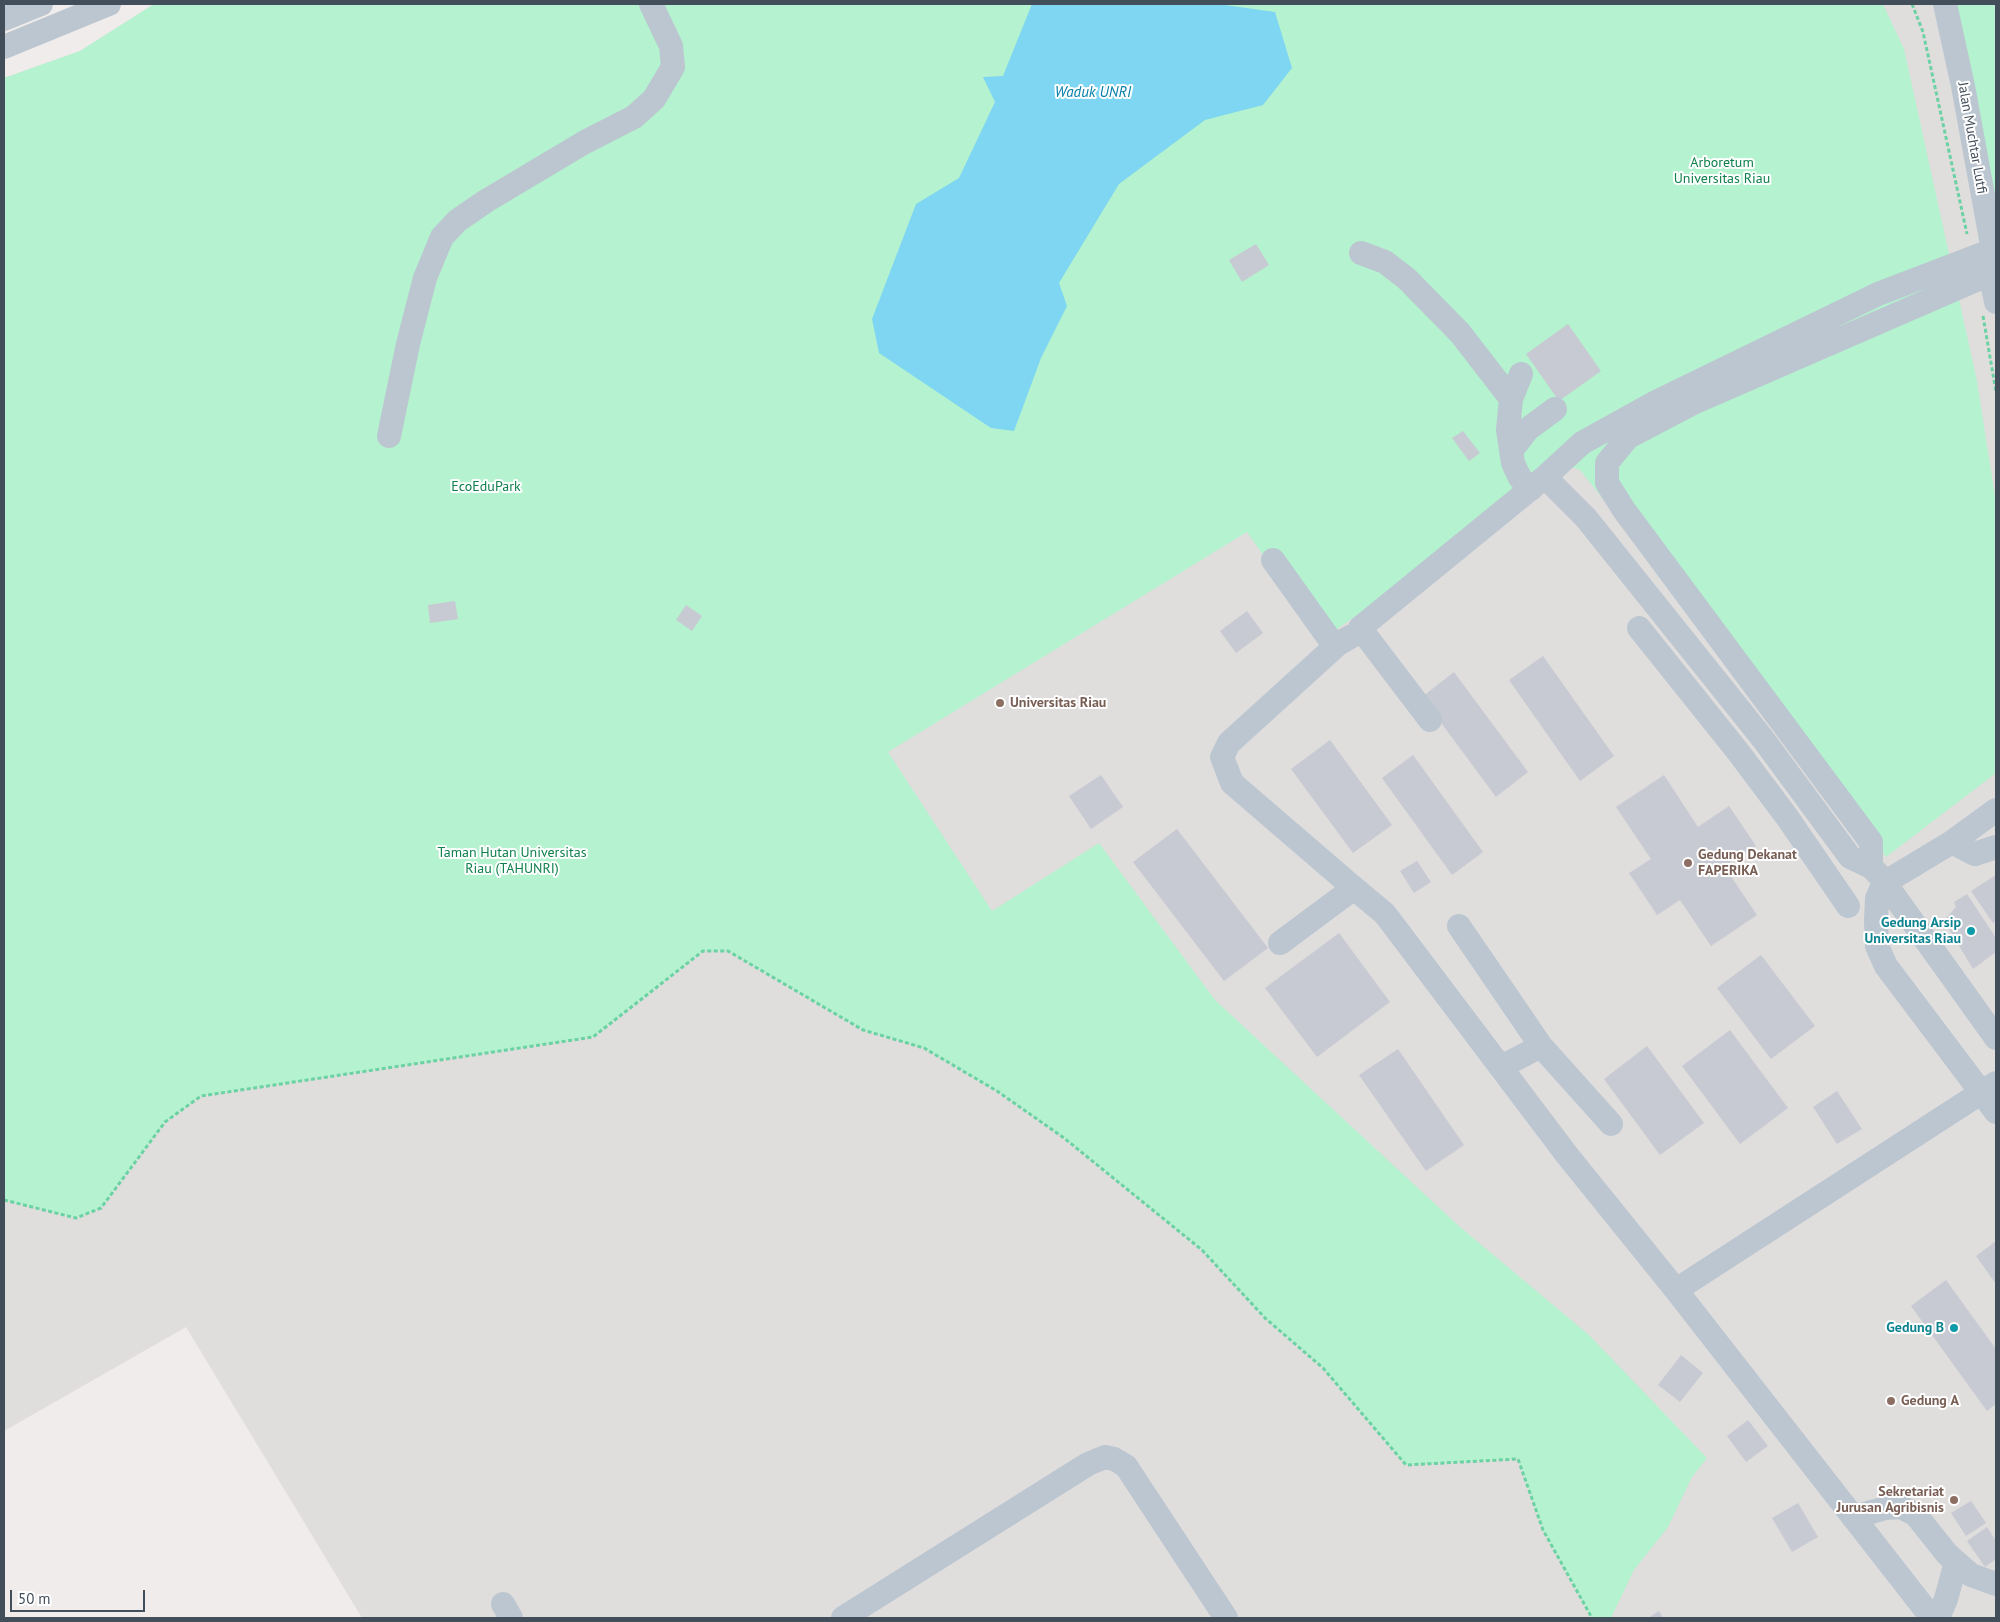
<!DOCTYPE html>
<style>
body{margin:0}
#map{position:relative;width:2000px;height:1622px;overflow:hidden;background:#efeceb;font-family:"PT Sans",sans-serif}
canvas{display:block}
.frame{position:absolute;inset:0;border:5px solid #434e5b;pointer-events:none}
.scale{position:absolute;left:10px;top:1590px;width:135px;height:22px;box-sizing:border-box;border:2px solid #434e5b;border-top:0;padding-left:6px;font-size:15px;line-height:18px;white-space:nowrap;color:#434e5b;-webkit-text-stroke:4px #fff;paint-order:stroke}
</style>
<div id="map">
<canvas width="2000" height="1622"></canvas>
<div class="frame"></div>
<div class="scale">50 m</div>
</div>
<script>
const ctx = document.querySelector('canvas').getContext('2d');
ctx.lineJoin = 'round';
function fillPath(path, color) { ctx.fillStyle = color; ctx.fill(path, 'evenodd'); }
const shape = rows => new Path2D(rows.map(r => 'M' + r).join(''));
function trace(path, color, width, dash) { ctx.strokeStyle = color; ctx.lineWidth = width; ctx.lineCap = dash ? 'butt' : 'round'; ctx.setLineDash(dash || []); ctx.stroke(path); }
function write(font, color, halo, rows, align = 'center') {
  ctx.font = font + ' "PT Sans",sans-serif'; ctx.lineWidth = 4; ctx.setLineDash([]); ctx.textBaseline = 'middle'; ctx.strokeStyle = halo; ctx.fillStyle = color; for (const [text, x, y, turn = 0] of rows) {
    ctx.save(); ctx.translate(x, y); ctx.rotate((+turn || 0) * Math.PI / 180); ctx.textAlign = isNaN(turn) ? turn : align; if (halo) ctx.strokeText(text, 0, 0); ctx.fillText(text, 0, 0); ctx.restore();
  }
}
fillPath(shape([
 [154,4,1996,4,1996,1618,362,1618,186,1327,4,1431,4,78,80,51]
]), '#e0dddd');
fillPath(shape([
 [154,4,1883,4,1904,49,1977,381,1996,503,1996,773,1886,857,1580,470,1566,465,1322,640,1247,532,888,752,992,911,1099,843,1215,1000,1460,1227,1589,1335,1707,1458,1692,1477,1668,1527,1634,1570,1611,1618,1592,1618,1543,1530,1518,1459,1406,1465,1323,1368,1265,1318,1202,1250,1064,1138,997,1091,924,1048,863,1030,728,951,703,951,593,1037,201,1096,165,1122,101,1208,76,1218,4,1200,4,78,80,51],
 [1955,4,1996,4,1996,234]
]), '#b5f2cf');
fillPath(shape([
 [1032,4,1218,4,1275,12,1292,68,1263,105,1205,120,1119,184,1059,283,1067,306,1041,358,1014,431,991,428,879,353,872,319,916,204,959,178,995,102,983,77,1003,76]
]), '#7ed6f2');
fillPath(shape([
 [1256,244,1269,265,1242,282,1229,260],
 [1568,324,1601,371,1559,401,1526,354],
 [1463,431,1480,453,1469,461,1452,438],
 [455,601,458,619,430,623,428,605],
 [686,605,702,616,692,631,676,620],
 [1247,611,1263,633,1236,653,1220,631],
 [1543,656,1614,756,1580,781,1509,680],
 [1454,672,1528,772,1496,797,1422,697],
 [1330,740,1392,825,1353,853,1291,769],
 [1413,755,1483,852,1452,875,1382,778],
 [1101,775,1123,807,1091,829,1069,796],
 [1664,775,1698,827,1729,806,1756,846,1724,866,1757,915,1711,946,1680,900,1657,915,1629,873,1651,859,1616,807],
 [1177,829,1268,948,1224,981,1133,862],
 [1417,861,1431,882,1414,893,1400,871],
 [1996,875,1996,921,1993,923,1971,891],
 [1967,894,1996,938,1996,952,1973,969,1946,924,1946,918,1956,907,1954,902],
 [1339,933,1390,1002,1317,1057,1265,988],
 [1761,955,1815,1026,1771,1059,1717,988],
 [1730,1030,1788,1108,1740,1144,1682,1066],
 [1647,1046,1704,1123,1660,1155,1604,1079],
 [1398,1049,1464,1145,1426,1171,1359,1075],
 [1837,1091,1862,1129,1837,1144,1813,1107],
 [1996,1241,1996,1284,1976,1256],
 [1946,1280,1996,1349,1996,1404,1987,1411,1911,1306],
 [1681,1355,1703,1373,1680,1402,1658,1385],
 [1748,1420,1768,1446,1746,1462,1727,1436],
 [1971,1501,1986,1523,1966,1536,1951,1513],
 [1798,1503,1818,1537,1792,1552,1772,1518],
 [1987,1527,1996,1541,1996,1559,1985,1567,1967,1541],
 [1659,1611,1663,1618,1648,1618]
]), '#c7cad2');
trace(shape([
 [1912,4,1923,32,1967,234],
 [1983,316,1996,392],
 [4,1200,76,1218,101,1208,165,1122,201,1096,593,1037,703,951,728,951,863,1030,924,1048,997,1091,1064,1138,1202,1250,1265,1318,1323,1368,1406,1465,1518,1459,1543,1530,1592,1618]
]), '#6bd2a3', 3, [4, 2.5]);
trace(shape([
 [1945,4,1963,86,1993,250,1991,277,1996,302],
 [4,19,41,4],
 [4,47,109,4],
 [1361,253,1385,262,1407,279,1460,333,1511,399],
 [1521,374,1511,399,1508,430,1513,463,1520,478,1531,489],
 [389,436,408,344,425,278,442,237,457,221,486,201,585,142,634,117,654,99,673,67,671,46,651,4],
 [1511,451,1528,429,1555,409],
 [1545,477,1586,518,1763,739,1850,857,1871,867,1880,876,1996,1038],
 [1273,560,1328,637,1338,644,1352,636],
 [1639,628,1739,753,1787,817,1848,906],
 [1338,644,1229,743,1222,757,1232,783,1354,888],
 [1430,720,1360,628,1545,477,1582,443,1656,402,1878,294,1993,250],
 [1996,810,1952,842,1884,883,1877,898,1876,921,1877,946,1886,966,1996,1112],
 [1952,842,1975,854,1996,847],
 [1871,867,1871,842,1624,510,1607,483,1607,463,1628,437,1693,403,1976,280,1991,277],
 [1459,926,1541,1046,1611,1124],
 [1280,943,1354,888,1385,914,1567,1155,1676,1290,1932,1618],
 [1501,1067,1541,1046],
 [1676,1290,1996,1083],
 [1853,1517,1886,1508,1901,1507,1916,1515,1947,1554,1971,1575,1996,1584],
 [503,1604,511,1618],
 [843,1618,1088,1464,1105,1457,1114,1459,1126,1466,1226,1618],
 [1938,1618,1946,1599,1956,1562]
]), '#bbc6d0', 24);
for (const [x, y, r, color] of [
 [1000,703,5,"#8d6e63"],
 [1688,863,5,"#8d6e63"],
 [1971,931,5,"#0f9aa8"],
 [1954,1328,5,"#0f9aa8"],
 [1891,1401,5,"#8d6e63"],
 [1954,1500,5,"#8d6e63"]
]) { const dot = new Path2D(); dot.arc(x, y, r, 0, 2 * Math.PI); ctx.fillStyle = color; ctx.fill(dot); trace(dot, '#fff', 2); }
write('14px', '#434e5b', '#fff', [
 ["Jalan Muchtar Lutfi",1972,138,80]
]);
write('14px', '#0f804c', '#fff', [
 ["Arboretum",1722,163],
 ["Universitas Riau",1722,179],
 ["EcoEduPark",486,487],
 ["Taman Hutan Universitas",512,853],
 ["Riau (TAHUNRI)",512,869]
]);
write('bold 14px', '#785e54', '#fff', [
 ["Universitas Riau",1010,703],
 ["Gedung Dekanat",1698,855],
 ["FAPERIKA",1698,871],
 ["Gedung A",1901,1401],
 ["Sekretariat",1944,1492,"right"],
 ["Jurusan Agribisnis",1944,1508,"right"]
], 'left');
write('bold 14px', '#0d838f', '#fff', [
 ["Gedung Arsip",1961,923],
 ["Universitas Riau",1961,939],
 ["Gedung B",1944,1328]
], 'right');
write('italic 15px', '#027ea8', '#fff', [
 ["Waduk UNRI",1093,93]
]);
</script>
